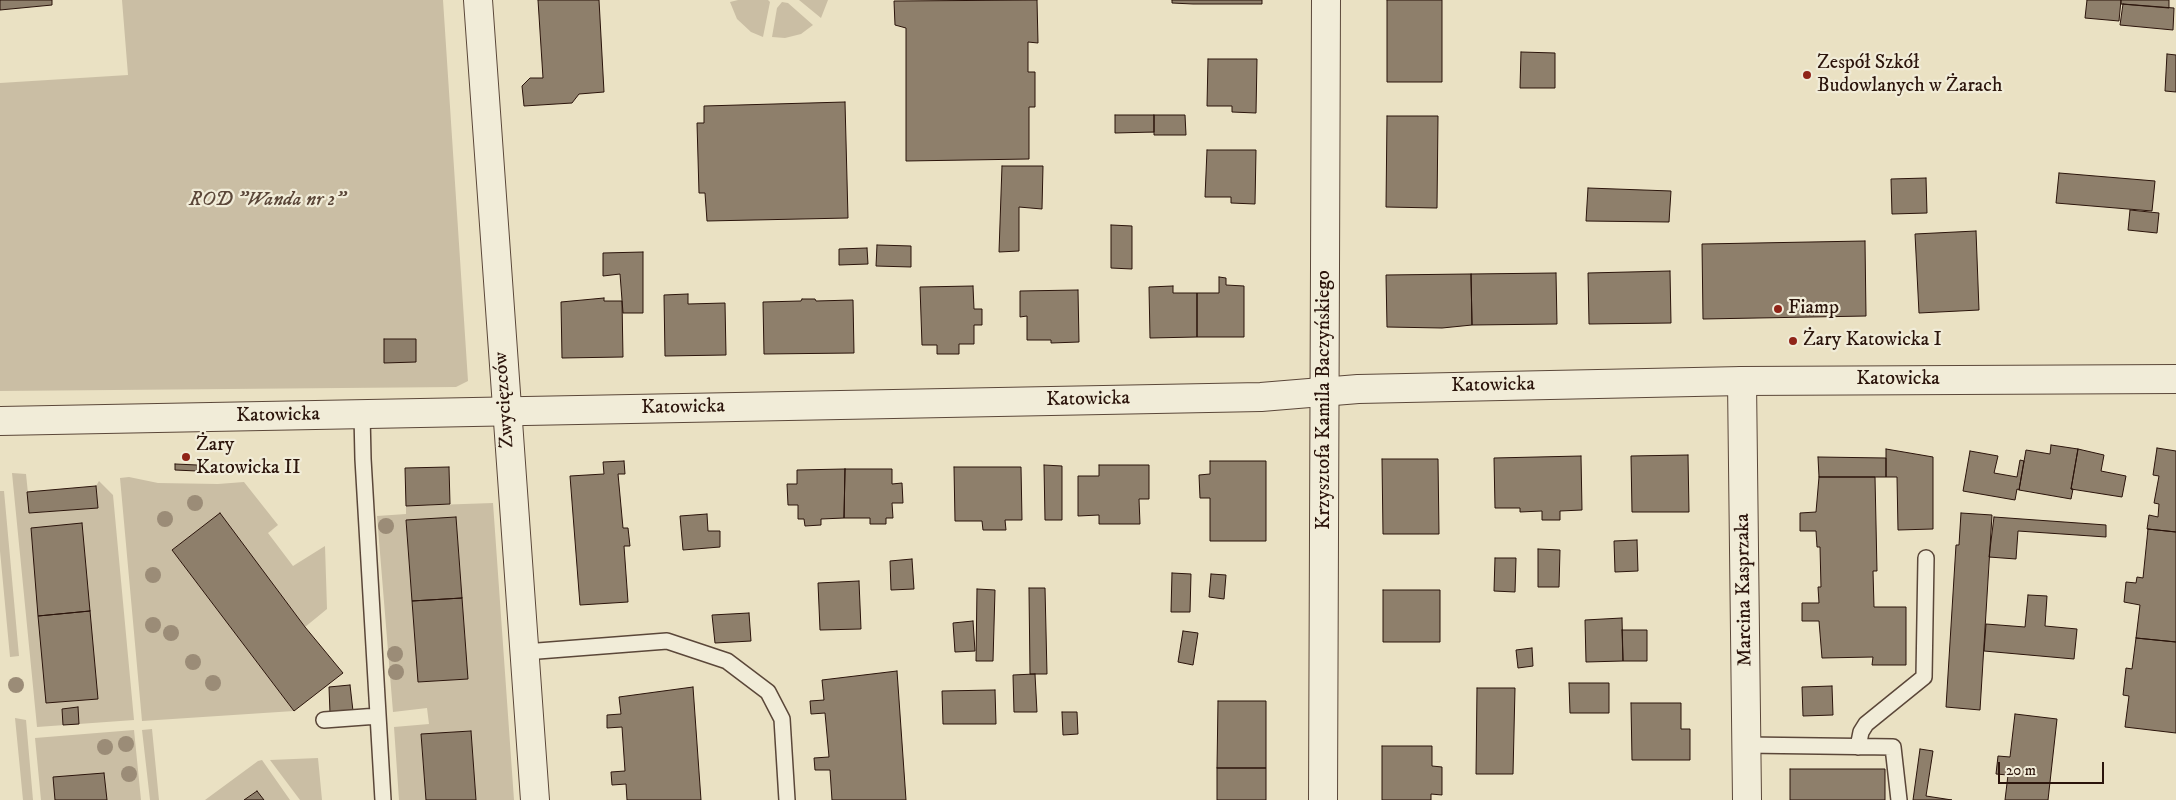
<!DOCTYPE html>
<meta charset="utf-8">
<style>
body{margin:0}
#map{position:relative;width:2176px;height:800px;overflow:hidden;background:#eae1c3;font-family:"IM FELL DW Pica",serif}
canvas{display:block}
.scale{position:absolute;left:1998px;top:762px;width:106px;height:22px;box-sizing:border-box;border:2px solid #2b140b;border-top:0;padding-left:6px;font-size:15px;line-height:18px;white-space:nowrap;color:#2b140b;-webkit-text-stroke:4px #f1ecd8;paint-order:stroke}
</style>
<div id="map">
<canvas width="2176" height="800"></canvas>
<div class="scale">20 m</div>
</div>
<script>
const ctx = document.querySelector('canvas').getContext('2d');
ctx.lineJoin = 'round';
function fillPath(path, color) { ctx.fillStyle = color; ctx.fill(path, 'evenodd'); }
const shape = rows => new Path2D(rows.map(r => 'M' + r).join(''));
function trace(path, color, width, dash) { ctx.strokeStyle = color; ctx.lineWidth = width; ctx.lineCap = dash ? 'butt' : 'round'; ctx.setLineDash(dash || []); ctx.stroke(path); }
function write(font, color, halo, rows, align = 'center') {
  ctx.font = font + ' "IM FELL DW Pica",serif'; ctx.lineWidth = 4.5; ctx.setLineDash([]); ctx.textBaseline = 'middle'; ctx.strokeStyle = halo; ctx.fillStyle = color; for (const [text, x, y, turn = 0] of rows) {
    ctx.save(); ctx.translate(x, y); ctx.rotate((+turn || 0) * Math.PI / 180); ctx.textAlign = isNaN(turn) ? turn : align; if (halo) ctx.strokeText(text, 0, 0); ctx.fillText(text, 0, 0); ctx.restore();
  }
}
fillPath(shape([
 [122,0,443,0,468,381,456,387,0,391,0,83,128,75],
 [738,0,768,0,770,2,763,37,751,32,737,19,730,2],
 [799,0,828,0,821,18],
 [782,2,788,3,813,25,801,34,785,38,772,37,777,8],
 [12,473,26,474,30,513,98,508,96,486,99,481,113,495,134,720,37,727],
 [129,477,158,483,218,484,244,482,278,525,268,533,293,566,325,546,327,609,305,627,220,514,172,550,294,711,142,721,120,478],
 [0,491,4,491,19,656,10,657,0,551],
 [493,503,514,800,476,800,471,731,421,735,426,800,399,800,394,727,429,724,427,708,393,712,377,516,406,514,406,506],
 [456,517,468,679,418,682,406,521],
 [15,718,26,720,33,800,23,800],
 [152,729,159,800,150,800,142,730],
 [134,730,141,800,41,800,35,738],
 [318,758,322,800,300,800,270,760],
 [262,760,290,800,264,800,256,791,244,800,205,800,258,761]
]), '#cabea4');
const building = shape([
 [0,0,52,0,52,5,0,10,0,0],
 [538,0,599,0,604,92,579,94,572,103,524,106,522,86,530,78,543,78,538,0],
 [1037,0,1038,43,1028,42,1028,72,1035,72,1035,107,1029,107,1029,159,906,161,906,28,895,25,894,1,1037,0],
 [1172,0,1262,0,1262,4,1193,4,1172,3,1172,0],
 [1387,0,1442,0,1442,82,1387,82,1387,0],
 [2087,0,2121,0,2119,21,2085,18,2087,0],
 [2121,0,2169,0,2169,8,2121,4,2121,0],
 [2123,4,2174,8,2173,30,2120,25,2123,4],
 [1521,52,1555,53,1555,88,1520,88,1521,52],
 [2167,54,2176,55,2176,92,2165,91,2167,54],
 [1208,59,1257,59,1256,113,1232,112,1232,106,1207,106,1208,59],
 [845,102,848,218,707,221,705,193,699,193,697,123,704,123,704,106,845,102],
 [1115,115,1154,115,1154,132,1115,133,1115,115],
 [1154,115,1185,115,1186,135,1154,135,1154,115],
 [1387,116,1438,116,1437,208,1386,207,1387,116],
 [1207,150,1256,150,1255,204,1231,203,1231,197,1205,197,1207,150],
 [1002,166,1043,166,1042,209,1019,207,1019,251,999,252,1002,166],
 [2059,173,2155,181,2152,211,2056,203,2059,173],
 [1926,178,1927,213,1892,214,1891,179,1926,178],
 [1588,188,1671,191,1669,222,1586,221,1588,188],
 [2130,210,2159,213,2157,233,2128,230,2130,210],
 [1111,225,1132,226,1132,269,1111,268,1111,225],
 [1976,231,1979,310,1919,313,1915,234,1976,231],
 [1865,241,1866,316,1703,319,1702,244,1865,241],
 [877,245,911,246,911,267,876,266,877,245],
 [867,248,868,264,839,265,839,249,867,248],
 [643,252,643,313,623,313,620,274,603,276,603,253,643,252],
 [1670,271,1671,323,1589,324,1588,273,1670,271],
 [1556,273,1557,324,1472,325,1471,274,1556,273],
 [1471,274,1472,325,1442,328,1387,327,1386,275,1471,274],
 [1219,277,1226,278,1226,285,1244,286,1244,337,1197,337,1197,293,1219,293,1219,277],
 [973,286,974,309,982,309,982,325,974,325,974,344,959,344,959,354,937,354,937,345,922,345,920,287,973,286],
 [1173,286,1173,293,1197,293,1197,337,1150,338,1149,287,1173,286],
 [1078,290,1079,342,1051,343,1051,340,1027,340,1027,316,1020,317,1020,291,1078,290],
 [688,294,688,304,725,303,726,355,665,356,664,295,688,294],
 [604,298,604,301,622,301,623,357,562,358,561,302,604,298],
 [802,299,815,299,816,301,853,300,854,353,764,354,763,302,801,301,802,299],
 [384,339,416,339,416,362,384,363,384,339],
 [2051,445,2078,449,2071,489,2073,489,2071,499,2019,490,2026,450,2050,454,2051,445],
 [2157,448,2176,451,2176,532,2147,529,2149,515,2158,517,2159,504,2154,503,2159,476,2153,475,2157,448],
 [1886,449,1933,457,1933,529,1898,530,1897,477,1886,477,1886,449],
 [2078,449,2104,455,2101,471,2126,476,2122,497,2071,489,2078,449],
 [1970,451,1998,456,1994,473,2017,477,2020,460,2024,461,2019,490,2017,489,2015,500,1963,491,1970,451],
 [1688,455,1689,512,1632,512,1631,456,1688,455],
 [1581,456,1582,510,1560,511,1560,520,1542,520,1542,511,1520,512,1520,508,1495,508,1494,458,1581,456],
 [1818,457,1886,458,1886,477,1819,477,1818,457],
 [1382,459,1438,459,1439,534,1383,534,1382,459],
 [624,461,625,474,618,474,623,528,628,528,630,546,624,546,628,602,580,605,570,476,604,474,603,462,624,461],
 [1210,461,1266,461,1266,541,1210,541,1210,498,1200,498,1199,475,1210,474,1210,461],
 [175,464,197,465,197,471,175,470,175,464],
 [1044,465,1062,466,1062,520,1045,520,1044,465],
 [1099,465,1149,465,1149,499,1139,499,1140,524,1099,524,1099,515,1078,516,1078,476,1099,476,1099,465],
 [449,467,450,504,406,506,405,468,449,467],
 [954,467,1021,467,1022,520,1005,520,1006,530,983,530,982,521,955,521,954,467],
 [845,469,892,469,892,484,902,483,903,503,892,503,893,518,886,518,886,524,870,524,870,518,844,518,845,469],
 [845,469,844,518,821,519,821,525,805,526,804,519,798,519,798,505,788,505,787,484,797,484,797,470,845,469],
 [1819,477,1875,477,1877,571,1873,571,1874,607,1906,607,1906,665,1872,665,1873,657,1822,658,1819,621,1802,621,1802,603,1819,603,1818,587,1821,587,1820,547,1817,547,1816,531,1800,531,1800,513,1816,512,1819,477],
 [96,486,98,508,29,513,27,492,96,486],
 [220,513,305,627,343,673,294,711,172,550,220,513],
 [1961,513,1992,515,1980,710,1946,707,1956,545,1959,545,1961,513],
 [707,514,708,531,720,531,720,547,683,550,680,516,707,514],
 [456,517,462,598,412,601,406,520,456,517],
 [1994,517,2106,525,2106,537,2018,531,2016,559,1989,557,1994,517],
 [82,523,90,611,38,616,31,528,82,523],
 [2148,529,2176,532,2176,642,2136,638,2140,605,2124,602,2126,582,2136,583,2137,577,2143,578,2148,529],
 [1637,540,1638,571,1615,572,1614,541,1637,540],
 [1538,549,1560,550,1559,587,1538,587,1538,549],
 [1495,558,1516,558,1515,592,1494,591,1495,558],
 [912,559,914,589,891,590,890,561,912,559],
 [1172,573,1191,574,1190,612,1171,612,1172,573],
 [1211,574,1226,575,1224,599,1209,597,1211,574],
 [859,581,861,629,820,630,818,583,859,581],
 [1029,588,1045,588,1047,674,1030,674,1029,588],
 [977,589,995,590,993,661,976,661,977,589],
 [1383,590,1440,590,1440,642,1383,642,1383,590],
 [2028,595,2047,596,2045,626,2077,629,2074,659,1984,651,1986,624,2025,627,2028,595],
 [462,598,468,679,418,682,412,601,462,598],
 [90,611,98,699,46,703,38,616,90,611],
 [749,613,751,641,715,643,712,615,749,613],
 [1622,618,1623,661,1586,662,1585,620,1622,618],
 [973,621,975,651,955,652,953,623,973,621],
 [1622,630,1647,630,1647,661,1623,661,1622,630],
 [1183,631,1198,633,1193,665,1178,662,1183,631],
 [2136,638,2176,642,2176,733,2125,727,2129,696,2123,695,2126,668,2132,669,2136,638],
 [1532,648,1533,666,1518,668,1516,650,1532,648],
 [897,671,906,800,832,800,830,770,815,770,814,758,829,757,825,713,811,714,810,701,824,700,822,680,897,671],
 [1035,674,1037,712,1014,712,1013,675,1035,674],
 [1569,683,1609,683,1609,713,1570,713,1569,683],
 [350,685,353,711,330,713,329,687,350,685],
 [1832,686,1833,715,1803,716,1802,687,1832,686],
 [693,687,701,800,627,800,626,784,612,785,611,772,625,771,622,727,607,728,607,715,621,714,619,697,693,687],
 [1477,688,1515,688,1513,774,1476,774,1477,688],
 [995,690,996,724,943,724,942,691,995,690],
 [1218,701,1266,701,1266,768,1217,768,1218,701],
 [1631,703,1681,703,1681,729,1690,729,1690,760,1632,760,1631,703],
 [78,707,79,724,63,725,62,709,78,707],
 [1062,712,1077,712,1078,734,1063,735,1062,712],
 [2015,714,2057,719,2048,800,2005,800,2008,775,1996,774,1998,756,2010,757,2015,714],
 [471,731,476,800,426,800,421,734,471,731],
 [1382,746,1432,746,1432,766,1442,767,1442,795,1431,794,1431,800,1382,800,1382,746],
 [1920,749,1933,751,1926,796,1952,800,1913,800,1920,749],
 [1217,768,1266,768,1266,800,1217,800,1217,768],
 [1790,769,1885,769,1885,800,1790,800,1790,769],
 [104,773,107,800,55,800,53,777,104,773],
 [257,791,264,800,244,800,257,791]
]);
fillPath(building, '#8e7f6b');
trace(building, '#2b140b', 1);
const service = shape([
 [362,414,363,459,383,800],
 [525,652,667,641,727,661,768,692,782,719,787,800],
 [324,720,378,716],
 [1746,745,1893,747,1899,800],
 [1858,747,1861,732,1866,724,1924,677,1926,558]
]);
const minor = shape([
 [478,0,535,800],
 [1742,381,1747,800],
 [1323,800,1326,0]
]);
const tertiary = shape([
 [0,421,1261,397,1358,389,1742,381,2176,379]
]);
trace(service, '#5b4739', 18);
trace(minor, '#5b4739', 30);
trace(tertiary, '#5b4739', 30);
trace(service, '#f1ecd8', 15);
trace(minor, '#f1ecd8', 28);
trace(tertiary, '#f1ecd8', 28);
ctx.fillStyle = '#9b8c77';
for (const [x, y] of [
 [195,503],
 [165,519],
 [386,526],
 [153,575],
 [153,625],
 [171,633],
 [395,654],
 [193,662],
 [396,672],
 [213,683],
 [16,685],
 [126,744],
 [105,747],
 [129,774]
]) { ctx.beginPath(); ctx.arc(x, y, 8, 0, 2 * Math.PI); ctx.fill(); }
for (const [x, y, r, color] of [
 [1807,75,5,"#8f2418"],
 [1778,309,5,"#8f2418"],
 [1793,341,5,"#8f2418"],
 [186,457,5,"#8f2418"]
]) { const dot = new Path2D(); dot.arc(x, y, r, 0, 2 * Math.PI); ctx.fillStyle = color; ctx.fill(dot); trace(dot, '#f1ecd8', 2); }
write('20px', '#2b140b', '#f1ecd8', [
 ["Zespół Szkół",1817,64],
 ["Budowlanych w Żarach",1817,87],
 ["Fiamp",1788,309],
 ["Żary Katowicka I",1803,341],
 ["Żary",196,446],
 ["Katowicka II",196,469]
], 'left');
write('italic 20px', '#5b4739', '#f1ecd8', [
 ["ROD \"Wanda nr 2\"",267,201]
]);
write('20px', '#2b140b', '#f1ecd8', [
 ["Katowicka",1898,380],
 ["Katowicka",1493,386,-1],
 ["Zwycięzców",505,400,-94],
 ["Katowicka",1088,400,-1],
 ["Krzysztofa Kamila Baczyńskiego",1325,400,-90],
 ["Katowicka",683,408,-1],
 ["Katowicka",278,416,-1],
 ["Marcina Kasprzaka",1745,590,-91]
]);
</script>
